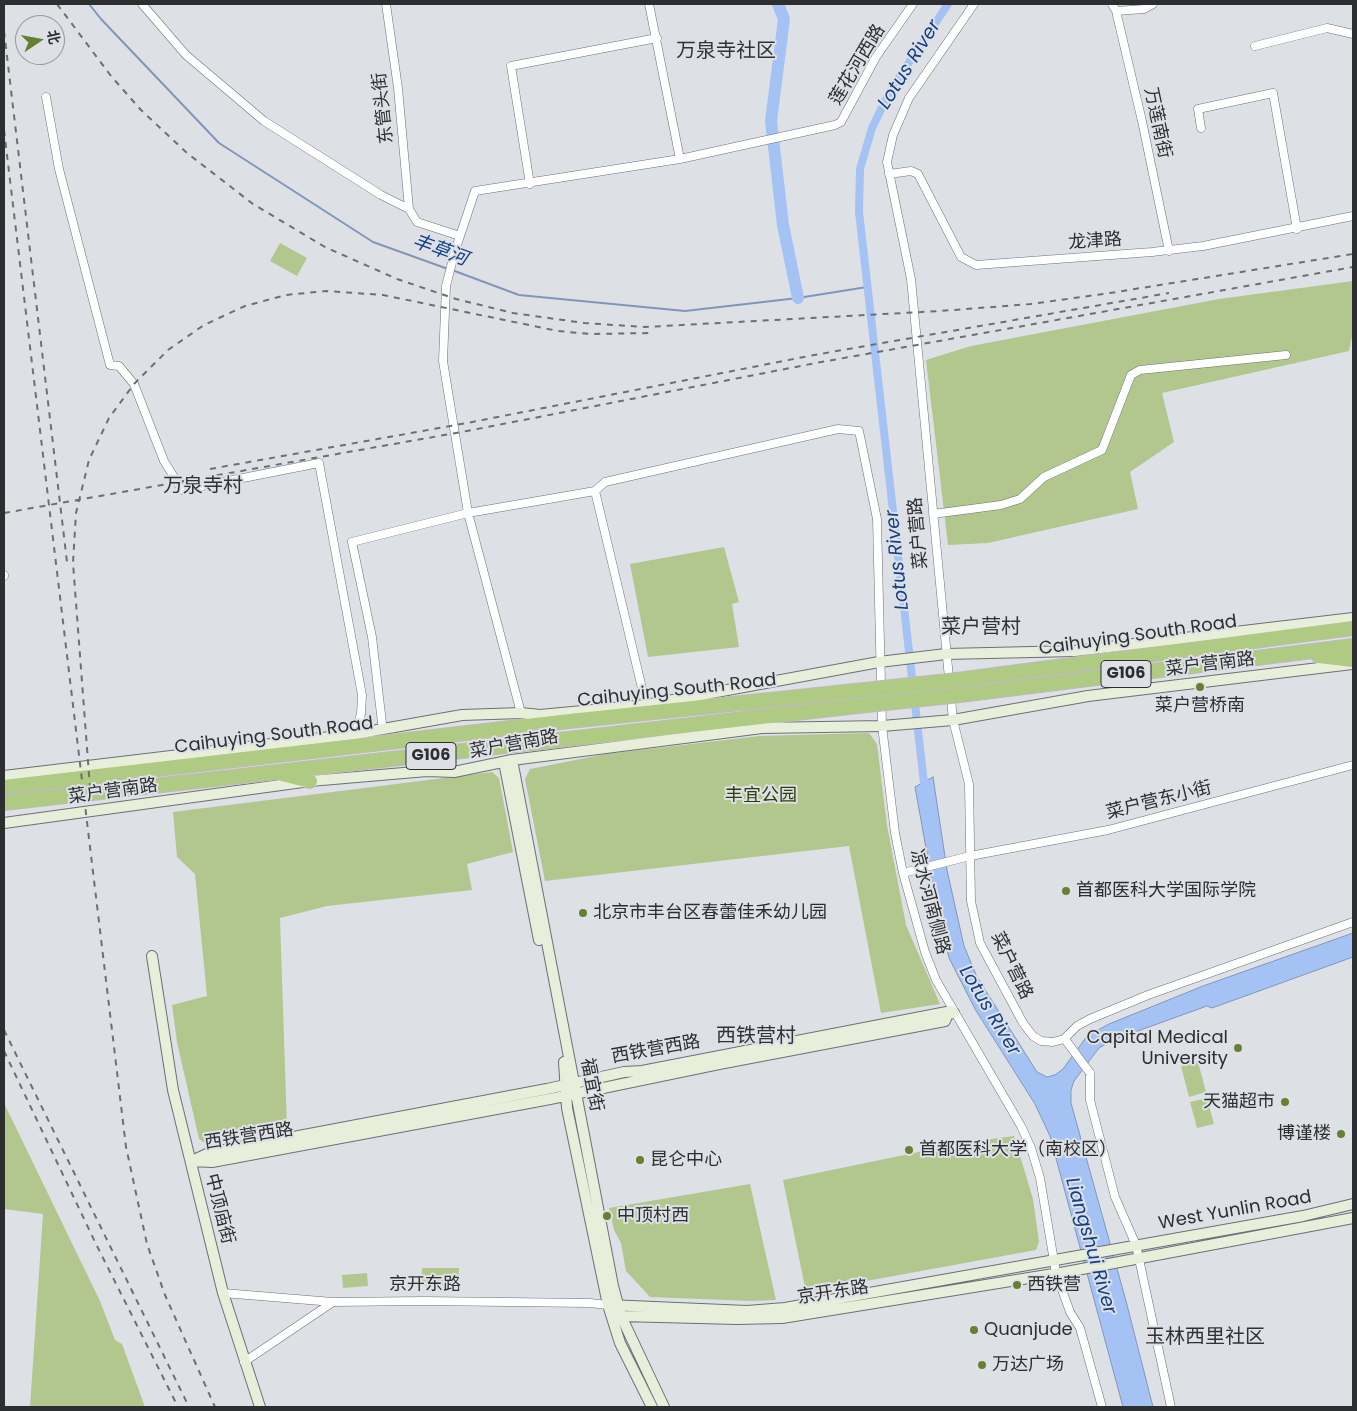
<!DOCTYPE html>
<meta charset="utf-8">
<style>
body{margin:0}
#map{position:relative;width:1357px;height:1411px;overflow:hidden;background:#dde1e6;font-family:Poppins,"Noto Sans SC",sans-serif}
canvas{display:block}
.frame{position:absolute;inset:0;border:5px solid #2d2e30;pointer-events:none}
.north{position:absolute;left:15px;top:15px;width:50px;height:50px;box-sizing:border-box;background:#dde1e6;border:1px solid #97999d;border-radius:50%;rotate:78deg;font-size:14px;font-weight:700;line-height:20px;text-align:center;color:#2d2e30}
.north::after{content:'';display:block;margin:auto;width:18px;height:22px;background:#668033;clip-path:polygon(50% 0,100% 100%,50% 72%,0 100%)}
</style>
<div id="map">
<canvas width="1357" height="1411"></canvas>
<div class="frame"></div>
<div class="north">北</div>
</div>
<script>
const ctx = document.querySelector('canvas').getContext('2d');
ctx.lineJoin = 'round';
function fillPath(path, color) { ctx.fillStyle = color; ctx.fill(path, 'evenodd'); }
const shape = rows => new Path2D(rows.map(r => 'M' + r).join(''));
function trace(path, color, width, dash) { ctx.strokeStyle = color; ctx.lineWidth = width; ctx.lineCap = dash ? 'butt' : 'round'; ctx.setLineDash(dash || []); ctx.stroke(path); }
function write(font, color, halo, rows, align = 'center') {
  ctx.font = font + ' Poppins,"Noto Sans SC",sans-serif'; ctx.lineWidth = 4; ctx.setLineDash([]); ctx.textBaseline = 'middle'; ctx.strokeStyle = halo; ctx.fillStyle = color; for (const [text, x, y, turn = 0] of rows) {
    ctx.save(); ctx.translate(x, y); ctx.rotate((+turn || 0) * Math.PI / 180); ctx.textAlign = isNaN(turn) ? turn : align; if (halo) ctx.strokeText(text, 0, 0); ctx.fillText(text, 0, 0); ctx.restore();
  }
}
fillPath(shape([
 [280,243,307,258,297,276,270,261],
 [1353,281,1353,332,1349,351,1162,393,1174,442,1130,472,1138,509,988,543,948,545,926,360,971,346,1219,299],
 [724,547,739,602,732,604,739,647,648,657,630,564],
 [869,733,877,744,887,825,906,925,940,1004,881,1013,849,846,545,881,525,779,530,769,606,754,759,736],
 [492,772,499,778,513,852,467,864,472,890,327,906,280,918,287,1129,205,1143,199,1139,177,1042,172,1005,207,996,195,874,177,857,173,812],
 [1198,1062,1206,1092,1189,1097,1181,1066],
 [1207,1098,1214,1124,1197,1128,1190,1102],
 [4,1103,100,1301,115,1340,122,1344,145,1407,30,1407,43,1214,4,1209],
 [1014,1136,1033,1199,1039,1242,1036,1250,806,1292,783,1180,943,1147,951,1156,963,1149,962,1143],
 [750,1184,776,1300,751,1301,650,1297,626,1271,621,1243,614,1230,609,1208],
 [422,1268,459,1268,458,1286,421,1286],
 [367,1273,368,1286,343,1288,342,1275]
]), '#b1c78e');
const water = shape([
 [933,777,947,870,964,946,977,977,1037,1072,1047,1077,1055,1075,1063,1069,1087,1036,1109,1024,1203,986,1353,933,1353,957,1212,1008,1207,1006,1113,1040,1099,1048,1074,1081,1071,1090,1071,1103,1126,1301,1153,1407,1123,1407,1050,1136,1035,1104,975,1009,949,958,935,898,915,787,933,777]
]);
fillPath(water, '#a4c3f4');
trace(water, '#8096b9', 1);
trace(shape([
 [89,4,101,19,219,143,373,242,448,269],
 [452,270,519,295,685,311,798,298,867,287]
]), '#8096b9', 2);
trace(shape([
 [925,792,859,212,860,169,872,128,890,91,948,4]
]), '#a4c3f4', 8);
trace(shape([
 [778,4,784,19,771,121,783,225,798,298]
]), '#a4c3f4', 12);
const street = shape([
 [142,4,186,55,264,121,381,195,409,209,417,222,460,236],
 [386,4,398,88,409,209],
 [649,4,680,159],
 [974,4,909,98,893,135,887,162,911,279,953,720,969,784,971,901,980,943,1023,1023,1033,1036,1041,1041,1053,1042,1064,1039],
 [1112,4,1116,11,1142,121,1169,251],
 [1116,11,1144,9,1153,4],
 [1255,46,1327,28,1353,34],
 [46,97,59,169,110,365,119,366,134,384,164,461,182,490,319,463,362,695,361,714,355,734],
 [1201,128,1198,109,1273,93,1297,229],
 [889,174,911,171,918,174,961,257,976,265,1152,252,1203,246,1353,216],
 [530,184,511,66,657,38],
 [595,491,646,705],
 [933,514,1001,505,1020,499,1044,477,1102,450,1131,375,1140,370,1286,355],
 [4,575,4,576],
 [521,713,468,513,443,361,446,286,455,251,475,191,680,159,835,125,841,122,876,57,913,4],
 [382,723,372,637,352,542,468,513,595,491,605,482,838,429,859,431,877,519,882,726,895,833,903,873,925,952,936,980,1021,1126,1031,1148,1040,1178,1056,1273,1070,1312,1080,1328,1102,1407],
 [903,873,970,856,1108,830,1353,765],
 [1067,1042,1064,1039,1077,1026,1090,1019,1148,995,1353,922],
 [1090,1073,1090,1100,1115,1197,1136,1245,1171,1407],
 [223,1293,333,1302,423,1301,590,1303,608,1305],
 [244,1362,333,1302]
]);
const secondary = shape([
 [512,760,613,1286,621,1316,664,1407],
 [504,762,539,940],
 [4,776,355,734,462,715,521,713,540,715,646,705,879,662,946,654,1075,651,1353,618],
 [4,823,310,781,427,771,454,772,512,760,762,728,882,726,953,720,1088,696,1352,664],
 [152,956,173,1090,223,1293,260,1407],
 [564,1062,567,1108,608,1305,620,1343,652,1407],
 [194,1160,209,1153,547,1089,624,1072,642,1071,952,1011],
 [191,1161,212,1162,550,1099,719,1064,945,1021,948,1014,954,1013],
 [608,1305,621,1316,737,1319,782,1318,1066,1272,1353,1218],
 [608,1305,747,1311,785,1308,1303,1216,1353,1204]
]);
const highway = shape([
 [1319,656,1353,660],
 [957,680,1353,628],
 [960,695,1353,646],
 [282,774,310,781],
 [4,787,570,721,855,691],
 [4,803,858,706]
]);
trace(street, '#6c7075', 9);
trace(secondary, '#6c7075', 12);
trace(highway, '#bcbcbd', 16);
trace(street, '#fff', 8);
trace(secondary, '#e7efda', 10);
trace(highway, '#afca82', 14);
trace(shape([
 [57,4,111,76,141,110,187,153,253,204,325,247,397,279,456,299,513,313,584,323,645,327,940,311,1031,304,1110,293,1353,254],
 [4,31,67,562],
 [4,130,126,1147,147,1244,165,1295,215,1407],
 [210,469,467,423,814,355,1169,293],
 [4,513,467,431,816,363,1353,267],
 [91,801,73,563,76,513,89,460,109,418,134,384,168,350,204,325,245,306,286,295,326,291,383,295,558,331,590,334,650,333],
 [4,1030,189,1407],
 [4,1051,96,1244,178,1407]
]), '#6d6f72', 2, [6, 6]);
const streetBridge = shape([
 [1067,1042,1090,1073]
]);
const highwayBridge = shape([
 [855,691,957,680],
 [858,706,960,695]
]);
trace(streetBridge, '#6c7075', 9, []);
trace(highwayBridge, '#bcbcbd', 16, []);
trace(streetBridge, '#fff', 8);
trace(highwayBridge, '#afca82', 14);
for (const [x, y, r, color] of [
 [1200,687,5,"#668033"],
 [1066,891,5,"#668033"],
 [583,913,5,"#668033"],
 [1238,1048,5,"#668033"],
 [1285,1102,5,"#668033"],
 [1341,1134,5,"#668033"],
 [909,1150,5,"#668033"],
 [640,1160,5,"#668033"],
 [607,1216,5,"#668033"],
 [1017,1285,5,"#668033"],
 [974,1330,5,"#668033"],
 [982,1365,5,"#668033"]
]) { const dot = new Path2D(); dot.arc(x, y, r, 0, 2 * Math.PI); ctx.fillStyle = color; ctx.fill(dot); trace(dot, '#dde1e6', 2); }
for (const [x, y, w] of [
 [1126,674,50],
 [431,756,50]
]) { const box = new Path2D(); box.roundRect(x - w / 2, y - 13.5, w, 27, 4); ctx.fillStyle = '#dde1e6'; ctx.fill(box); trace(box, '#2d2e30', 1); }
write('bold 16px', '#2d2e30', null, [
 ["G106",1126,674],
 ["G106",431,756]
]);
write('18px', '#2d2e30', '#dde1e6', [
 ["莲花河西路",858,65,-59],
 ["东管头街",384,108,-96],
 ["万莲南街",1157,123,78],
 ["龙津路",1095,242,-4],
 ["菜户营路",919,533,-95],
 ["Caihuying South Road",1138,636,-8],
 ["菜户营南路",1210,665,-7],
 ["Caihuying South Road",677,691,-6],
 ["Caihuying South Road",274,736,-7],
 ["菜户营南路",514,745,-10],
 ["菜户营南路",113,792,-8],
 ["菜户营东小街",1159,801,-14],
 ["凉水河南侧路",929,902,75],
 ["菜户营路",1011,966,64],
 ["西铁营西路",656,1050,-10],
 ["福宜街",591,1085,79],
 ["西铁营西路",249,1137,-9],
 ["中顶庙街",219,1209,76],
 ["West Yunlin Road",1235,1211,-10],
 ["京开东路",425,1285],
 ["京开东路",833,1293,-9]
]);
write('18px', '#2d2e30', '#dde1e6', [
 ["菜户营桥南",1200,706,"center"],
 ["首都医科大学国际学院",1076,891],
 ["北京市丰台区春蕾佳禾幼儿园",593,913],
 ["Capital Medical",1228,1038,"right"],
 ["University",1228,1059,"right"],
 ["天猫超市",1275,1102,"right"],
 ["博谨楼",1331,1134,"right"],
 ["首都医科大学（南校区）",919,1150],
 ["昆仑中心",650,1160],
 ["中顶村西",617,1216],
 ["西铁营",1027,1285],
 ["Quanjude",984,1330],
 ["万达广场",992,1365]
], 'left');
write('18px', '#2e3e09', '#dde1e6', [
 ["丰宜公园",761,796]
]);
write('italic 19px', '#143e85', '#dde1e6', [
 ["Lotus River",910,65,-58],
 ["丰草河",440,251,20],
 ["Lotus River",898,560,-96],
 ["Lotus River",989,1011,59],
 ["Liangshui River",1090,1246,74]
]);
write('20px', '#303237', '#dde1e6', [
 ["万泉寺社区",726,52],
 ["万泉寺村",203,487],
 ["菜户营村",981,628],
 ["西铁营村",756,1037],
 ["玉林西里社区",1205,1338]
]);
</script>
